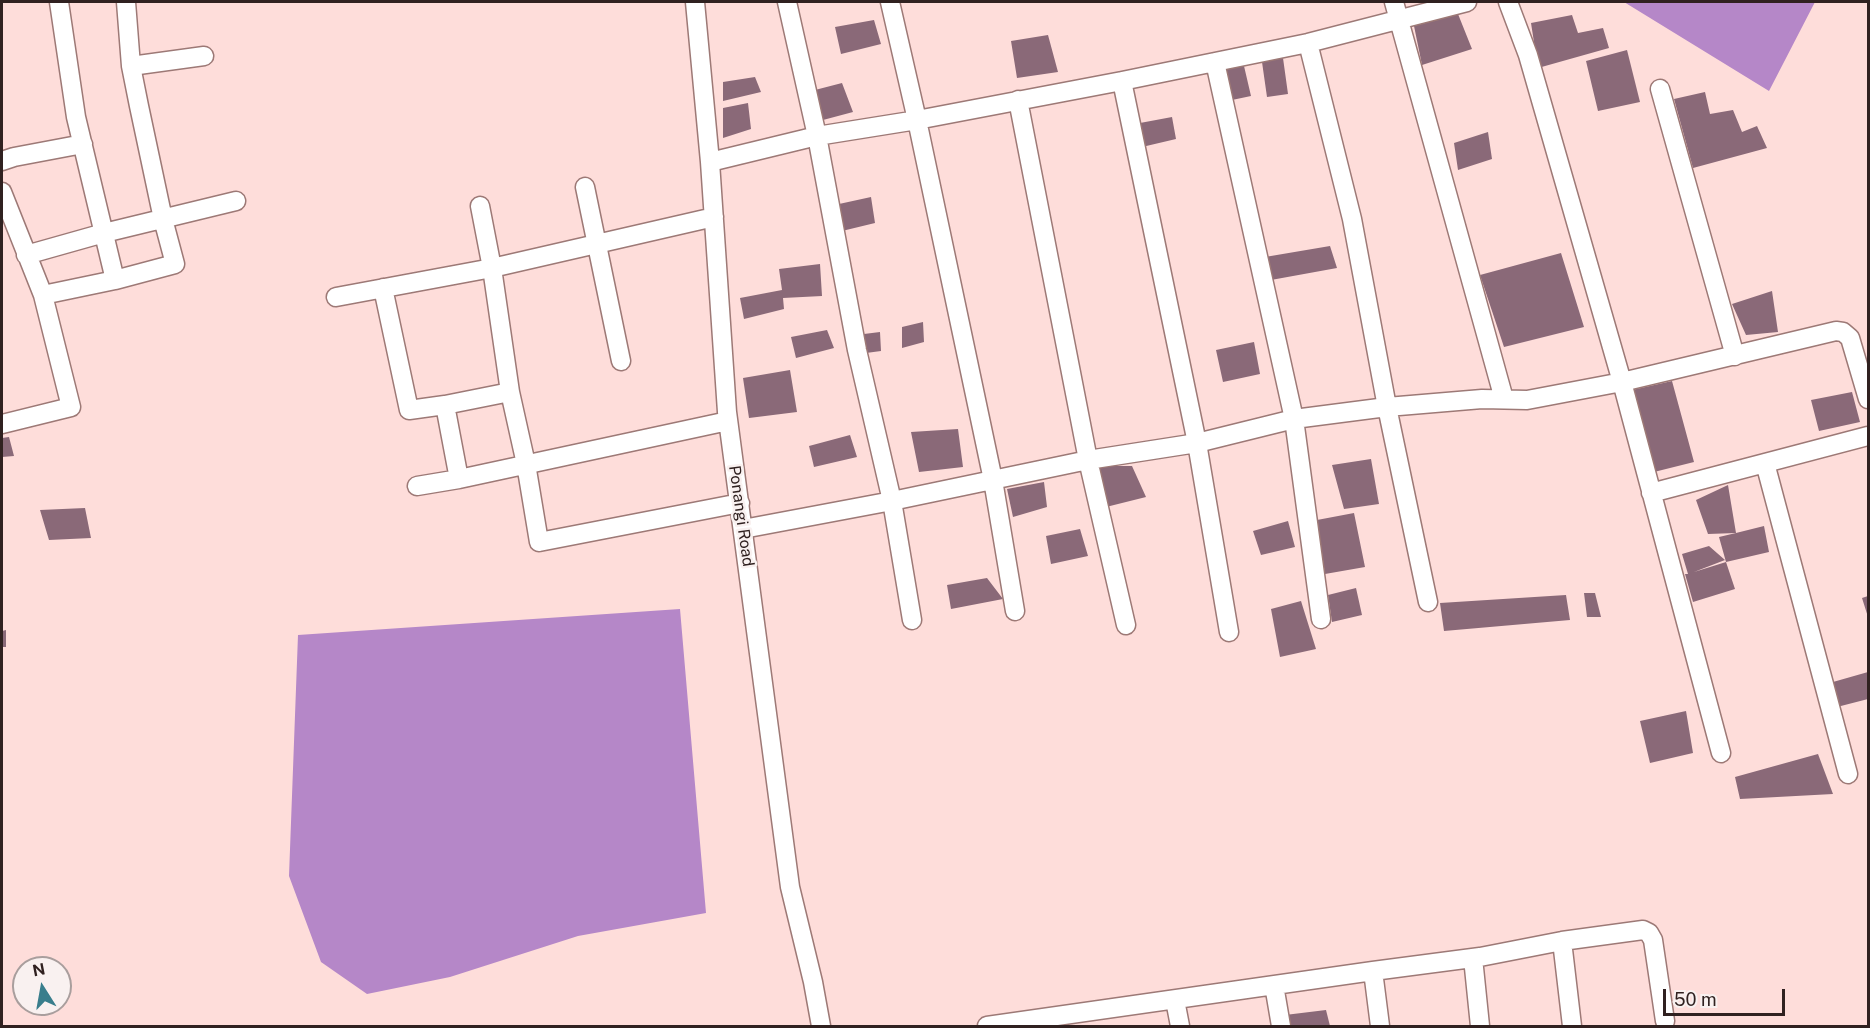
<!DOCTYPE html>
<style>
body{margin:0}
#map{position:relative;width:1870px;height:1028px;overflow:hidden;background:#feddda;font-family:"Public Sans",sans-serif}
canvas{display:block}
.frame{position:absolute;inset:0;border:3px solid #302120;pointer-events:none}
.north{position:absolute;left:12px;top:956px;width:60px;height:60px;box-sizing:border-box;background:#f9f1f0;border:2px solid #a99e9d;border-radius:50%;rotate:349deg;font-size:16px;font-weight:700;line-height:24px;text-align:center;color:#302120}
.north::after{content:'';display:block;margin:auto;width:21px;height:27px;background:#397e8c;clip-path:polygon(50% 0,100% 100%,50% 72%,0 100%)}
.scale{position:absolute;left:1663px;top:989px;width:122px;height:27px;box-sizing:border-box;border:3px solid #302120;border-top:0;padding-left:8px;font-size:18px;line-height:21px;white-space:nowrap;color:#302120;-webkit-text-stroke:4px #f9f1f0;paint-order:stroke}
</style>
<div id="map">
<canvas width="1870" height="1028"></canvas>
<div class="frame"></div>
<div class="north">N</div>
<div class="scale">50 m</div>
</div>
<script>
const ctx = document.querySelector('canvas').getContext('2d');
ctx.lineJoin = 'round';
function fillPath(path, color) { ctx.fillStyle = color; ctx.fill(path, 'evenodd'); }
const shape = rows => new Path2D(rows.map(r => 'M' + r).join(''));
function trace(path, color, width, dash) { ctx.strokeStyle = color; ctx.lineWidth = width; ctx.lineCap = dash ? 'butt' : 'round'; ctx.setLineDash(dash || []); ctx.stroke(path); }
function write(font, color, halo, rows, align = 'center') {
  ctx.font = font + ' "Public Sans",sans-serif'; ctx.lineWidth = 5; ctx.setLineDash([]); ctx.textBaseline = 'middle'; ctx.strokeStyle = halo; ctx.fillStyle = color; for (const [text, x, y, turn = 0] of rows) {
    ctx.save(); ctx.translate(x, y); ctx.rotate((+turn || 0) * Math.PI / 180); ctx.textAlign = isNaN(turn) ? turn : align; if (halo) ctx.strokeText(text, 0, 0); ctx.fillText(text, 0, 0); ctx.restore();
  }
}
fillPath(shape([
 [1624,2,1815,2,1769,91],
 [680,609,706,913,578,936,450,977,367,994,321,962,289,876,298,635]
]), '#b587c8');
fillPath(shape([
 [1458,14,1472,49,1422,65,1414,26],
 [1572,15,1578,33,1603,28,1609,48,1538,68,1531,23],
 [874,20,881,44,841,54,835,27],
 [1048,35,1058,72,1017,78,1011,41],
 [1627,50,1640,102,1598,111,1586,61],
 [1283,58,1288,94,1267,97,1262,62],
 [1244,66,1251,96,1232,100,1225,68],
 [755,77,761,92,723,101,723,82],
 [842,83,853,112,823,120,815,90],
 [1705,92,1710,114,1733,110,1742,132,1757,126,1767,148,1693,168,1674,99],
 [748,103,751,129,723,138,723,108],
 [1172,117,1176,139,1142,147,1140,123],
 [1488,132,1492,159,1458,170,1454,143],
 [871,197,875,223,842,231,839,204],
 [1330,246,1337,268,1271,280,1265,257],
 [1561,253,1584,327,1504,347,1480,275],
 [820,264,822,296,783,298,784,309,744,319,740,298,782,290,779,269],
 [1772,291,1778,332,1746,335,1732,304],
 [923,322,924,342,902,348,902,327],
 [827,330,834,348,796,358,791,337],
 [880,332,881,351,866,353,864,334],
 [1254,342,1260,374,1223,382,1216,350],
 [790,370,797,412,749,418,743,378],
 [1672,381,1694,462,1654,472,1632,390],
 [1852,392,1860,422,1819,431,1811,400],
 [958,429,963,467,919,472,911,432],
 [850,435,857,457,814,467,809,446],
 [9,437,14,456,2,457,2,438],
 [1371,459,1379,504,1344,509,1332,465],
 [1097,466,1132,466,1146,497,1106,507],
 [1044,482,1047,507,1013,517,1007,489],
 [1728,485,1736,533,1764,526,1769,552,1726,562,1719,537,1736,533,1708,534,1696,500],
 [85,508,91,538,49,540,40,510],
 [1354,513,1365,567,1325,574,1317,520],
 [1288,521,1295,547,1261,555,1253,531],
 [1080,529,1088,556,1051,564,1046,536],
 [1709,546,1725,560,1694,572,1726,562,1735,589,1693,602,1685,574,1688,574,1682,554],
 [987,578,1003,599,951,609,947,585],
 [1356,588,1362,615,1332,622,1328,595],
 [1584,593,1595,593,1601,617,1587,617],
 [1566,595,1570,620,1444,631,1440,603],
 [1868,596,1868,617,1862,598],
 [1301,601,1316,649,1280,657,1271,609],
 [6,630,6,647,2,647,2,631],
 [1868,672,1868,699,1837,707,1833,682],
 [1686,711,1693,753,1650,763,1640,721],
 [1818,754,1833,794,1740,799,1735,777],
 [1326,1010,1330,1026,1286,1026,1285,1015]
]), '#8a6978');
const minor = shape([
 [59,2,76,117,115,280],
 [695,2,710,162,727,412,790,887,813,982,821,1026],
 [787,2,817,136,857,350,892,501,912,620],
 [890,2,917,120,993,480,1015,611],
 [1394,2,1504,399],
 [1508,2,1528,55,1622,382,1721,753],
 [1308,43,1352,219,1387,407,1428,602],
 [1215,62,1294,419,1321,619],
 [131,66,204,56],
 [1122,81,1197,443,1229,632],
 [1660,89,1735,356],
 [1018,100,1088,460,1126,625],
 [2,161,14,157,83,144],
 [710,162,817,136,917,120,1122,81,1308,43,1467,2],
 [585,187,621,361],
 [2,192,43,295,71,407,2,424],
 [480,206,492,268,510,392,526,464,539,542,740,503],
 [26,255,104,233,236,201],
 [383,288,409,410,445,405],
 [43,295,115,280,175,264,163,219,139,106,131,66,126,2],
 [336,297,492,268,714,217],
 [1765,463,1848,774],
 [459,479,445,405,510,392],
 [417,486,459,479,728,421],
 [1651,493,1868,436],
 [743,529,892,501,1088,460,1197,443,1294,419,1387,407,1482,399,1527,400,1622,382,1836,331,1843,332,1850,338,1868,399],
 [1562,941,1572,1026],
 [1473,958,1480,1026],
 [1373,971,1380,1026],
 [1274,985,1281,1026],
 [1175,1000,1180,1026],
 [987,1026,1373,971,1480,957,1562,941,1643,930,1649,933,1653,940,1665,1021]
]);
trace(minor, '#9d7976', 21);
trace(minor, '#fff', 18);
write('16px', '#302120', '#f9f1f0', [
 ["Ponangi Road",741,516,82]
]);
</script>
